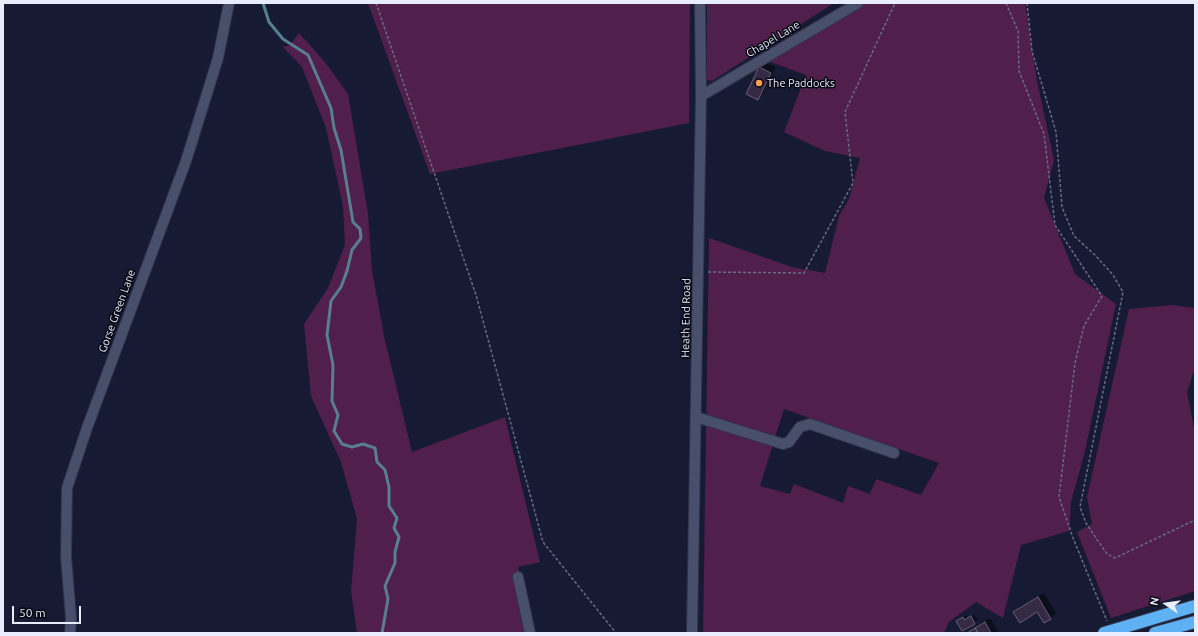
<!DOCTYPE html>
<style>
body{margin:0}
#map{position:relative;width:1198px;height:636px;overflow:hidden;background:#161b33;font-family:Ubuntu,sans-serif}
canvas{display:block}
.frame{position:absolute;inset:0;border:4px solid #e8edfe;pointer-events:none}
.north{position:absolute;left:1146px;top:584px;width:40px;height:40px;-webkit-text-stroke:3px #050711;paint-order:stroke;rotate:283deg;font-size:11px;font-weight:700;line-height:16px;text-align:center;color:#e8edfe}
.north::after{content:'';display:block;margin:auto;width:14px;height:18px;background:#e8edfe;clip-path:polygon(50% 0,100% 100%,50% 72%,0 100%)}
.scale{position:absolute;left:12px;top:606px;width:69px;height:18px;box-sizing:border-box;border:2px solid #e8edfe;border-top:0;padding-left:5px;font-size:12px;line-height:14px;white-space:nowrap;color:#e8edfe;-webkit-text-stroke:3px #050711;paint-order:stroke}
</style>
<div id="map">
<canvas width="1198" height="636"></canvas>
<div class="frame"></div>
<div class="north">N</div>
<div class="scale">50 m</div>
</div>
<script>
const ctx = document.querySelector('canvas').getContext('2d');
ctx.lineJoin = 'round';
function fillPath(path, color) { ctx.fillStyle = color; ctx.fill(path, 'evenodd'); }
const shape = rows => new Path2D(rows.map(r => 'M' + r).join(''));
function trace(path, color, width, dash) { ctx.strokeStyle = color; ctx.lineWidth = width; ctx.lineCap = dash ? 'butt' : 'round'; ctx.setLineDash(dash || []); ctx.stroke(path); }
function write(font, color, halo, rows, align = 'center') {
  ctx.font = font + ' Ubuntu,sans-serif'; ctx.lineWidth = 3; ctx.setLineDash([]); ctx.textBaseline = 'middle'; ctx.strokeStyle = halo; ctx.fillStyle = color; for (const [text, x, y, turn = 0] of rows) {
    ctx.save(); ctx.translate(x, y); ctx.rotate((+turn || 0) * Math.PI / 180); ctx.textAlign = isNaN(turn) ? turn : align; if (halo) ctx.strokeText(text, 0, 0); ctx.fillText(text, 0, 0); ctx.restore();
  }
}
fillPath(shape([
 [368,3,690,3,689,123,430,174],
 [707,3,834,3,712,81,707,80],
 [865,3,1025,3,1037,81,1054,160,1044,198,1075,274,1116,304,1085,451,1071,502,1069,531,1021,545,1003,618,976,602,949,622,944,633,703,633,709,238,792,267,825,273,839,216,849,199,860,158,825,151,784,132,806,75,768,61],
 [784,409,939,463,921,495,876,479,870,494,848,486,843,503,794,484,790,494,760,486],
 [299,33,325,62,348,94,368,214,372,270,384,336,412,452,505,417,540,562,518,567,533,633,357,633,351,591,357,519,341,462,311,396,304,324,328,288,345,245,343,206,326,128,302,67,283,47,290,45],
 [1172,305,1195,308,1195,367,1187,392,1195,433,1195,591,1111,618,1077,532,1092,524,1087,497,1129,309]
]), '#511f4b');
fillPath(shape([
 [765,62,776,67,763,93,758,98,747,93,760,67],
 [1044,593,1056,613,1051,618,1044,622,1038,611,1015,612,1020,607],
 [974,614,978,620,962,630,957,621,966,615,968,618],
 [990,618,999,633,968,633,981,623]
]), '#0007');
trace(shape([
 [263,3,269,22,283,39,308,55,331,108,334,128,341,150,353,222,360,229,361,238,352,250,347,271,341,287,331,301,327,335,333,365,332,401,338,415,334,431,342,444,352,447,363,444,375,448,377,462,385,470,389,487,389,506,397,518,394,528,399,537,395,552,395,563,385,586,388,599,382,633]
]), '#577f8d', 3);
const building = shape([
 [759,67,771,73,758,100,746,94,759,67],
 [1038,597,1051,619,1044,623,1037,612,1020,623,1013,612,1038,597],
 [971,616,975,624,962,631,956,621,963,617,964,620,971,616],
 [985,622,991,633,978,633,975,628,985,622],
 [975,628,978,633,967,633,975,628]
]);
fillPath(building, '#352a44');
trace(building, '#695d7a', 1);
const minor = shape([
 [701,96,858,3],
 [696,417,783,444,789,442,800,427,810,424,894,453],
 [518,577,530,633],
 [70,633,71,618,66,557,67,488,87,428,186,161,218,58,229,3],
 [692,633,701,96,700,3]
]);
const highway = shape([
 [1104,633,1195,606],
 [1155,633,1195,622]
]);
trace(minor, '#323348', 12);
trace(highway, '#323348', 14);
trace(shape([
 [376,3,476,295,543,542,616,633],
 [1006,3,1018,31,1019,71,1044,134,1055,225,1102,296,1084,326,1075,363,1059,497,1073,538,1107,621],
 [1027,3,1032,51,1056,132,1062,207,1074,236,1096,256,1113,275,1123,292,1080,507,1086,523,1096,538,1107,554,1115,558,1195,520],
 [708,272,804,273,853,183,845,112,895,3]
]), '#686d82', 1.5, [3, 2]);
trace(minor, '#484f6b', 10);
trace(highway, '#5eb1f2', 12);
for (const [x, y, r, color] of [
 [759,83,4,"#f9a04c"]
]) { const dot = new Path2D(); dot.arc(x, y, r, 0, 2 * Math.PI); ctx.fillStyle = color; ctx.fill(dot); trace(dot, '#050711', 1.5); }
write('11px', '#e8edfe', '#050711', [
 ["Chapel Lane",773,39,-31],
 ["Gorse Green Lane",117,311,-70],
 ["Heath End Road",686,318,-89]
]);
write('11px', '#e8edfe', '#050711', [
 ["The Paddocks",767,83]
], 'left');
</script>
